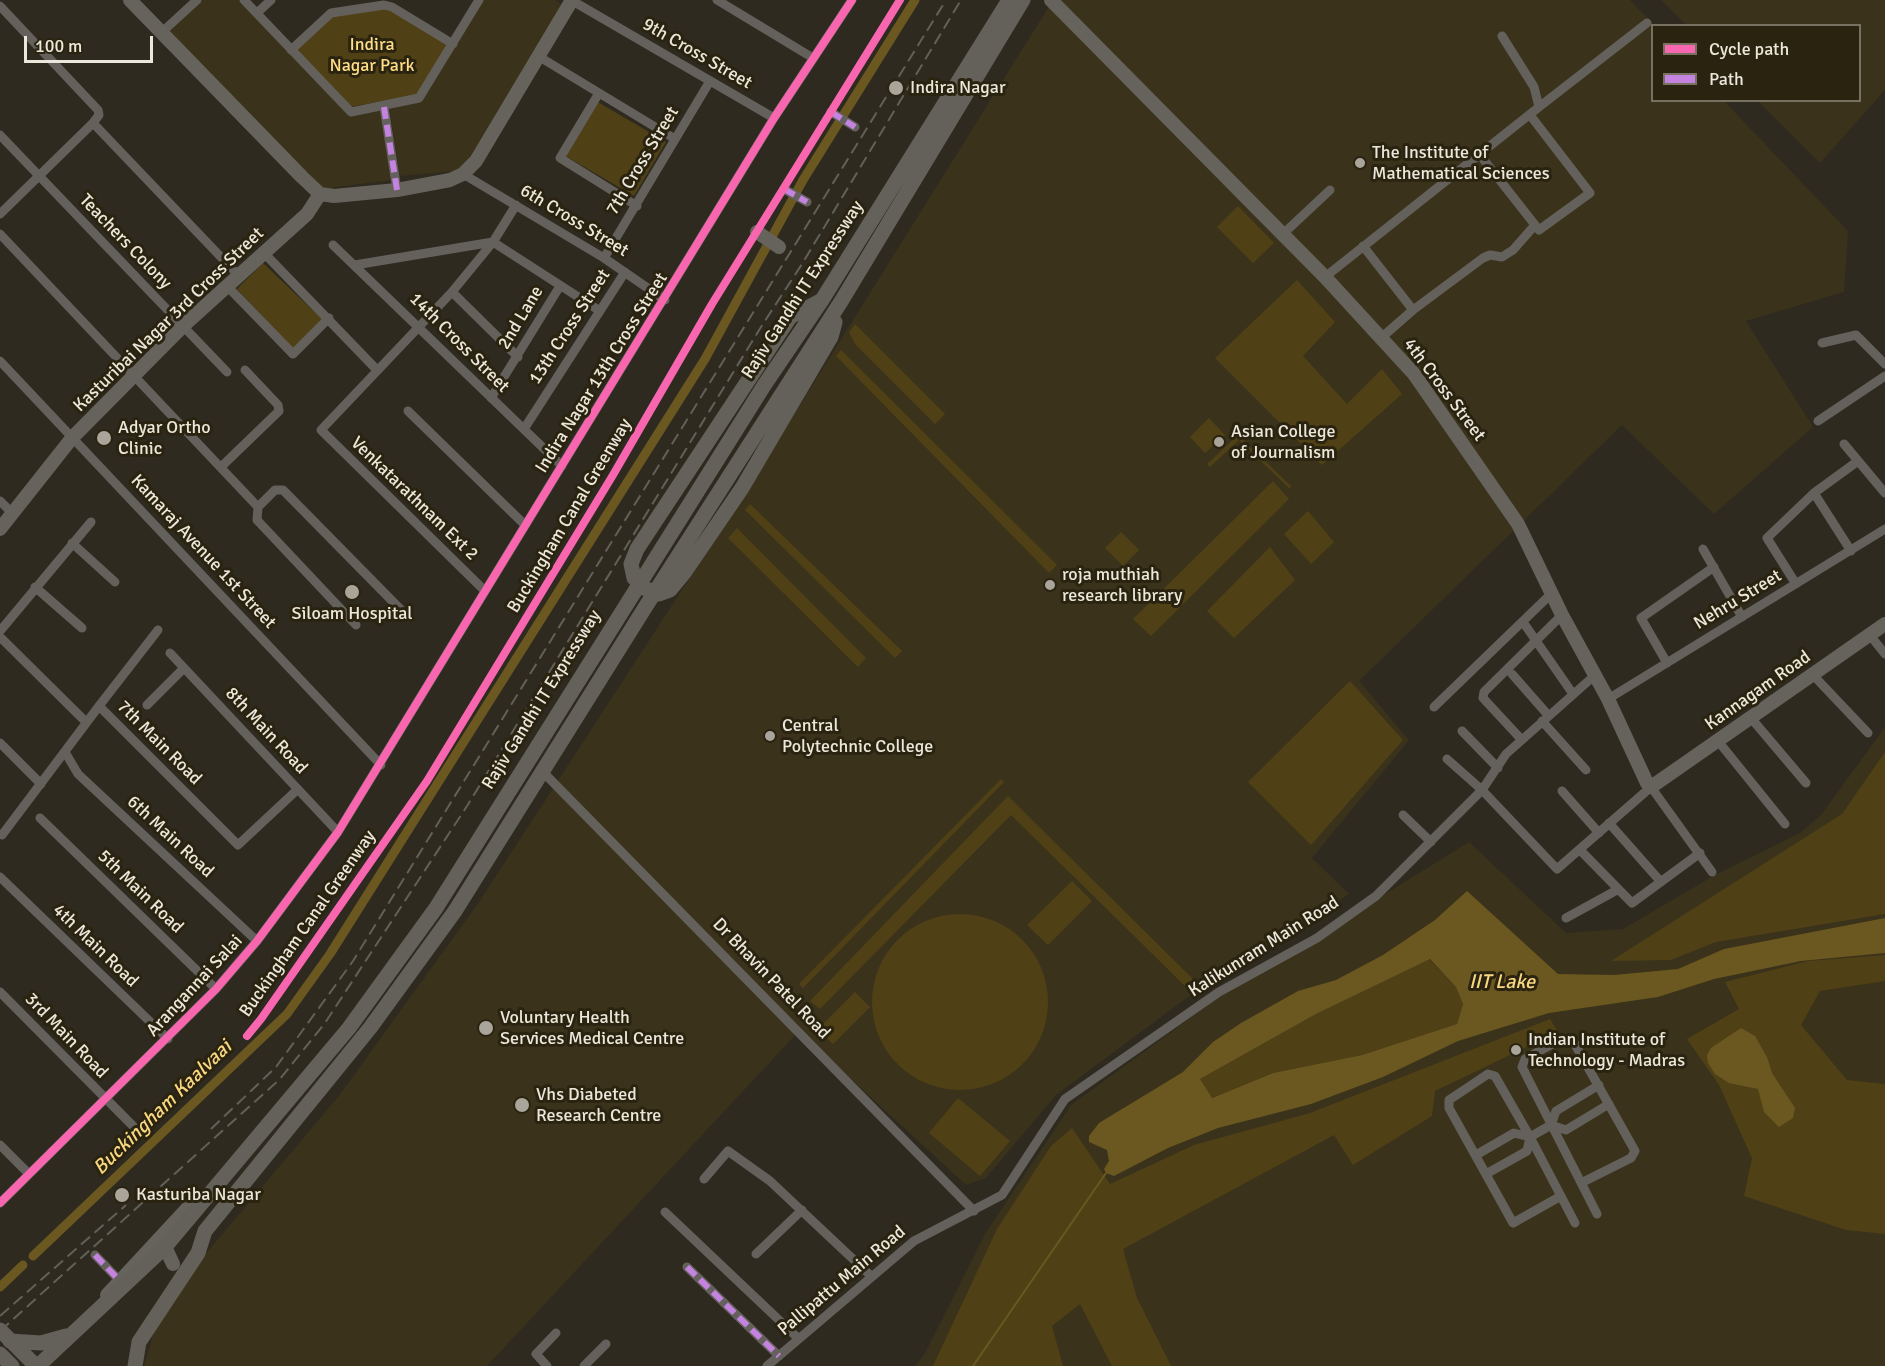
<!DOCTYPE html>
<style>
body{margin:0}
#map{position:relative;width:1885px;height:1366px;overflow:hidden;background:#2e2a20;font-family:Signika,sans-serif}
canvas{display:block}
.legend{position:absolute;left:1651px;top:24px;width:210px;height:78px;box-sizing:border-box;background:#2a2310;border:2px solid #787161;margin:0;padding:8px 10px;list-style:none;font-size:18px;color:#ece7db}
.legend li{display:flex;align-items:center;gap:12px;height:30px}
.legend b{width:30px;border:2px solid #787161}
.scale{position:absolute;left:24px;top:36px;width:129px;height:27px;box-sizing:border-box;border:3px solid #ece7db;border-top:0;padding-left:8px;font-size:18px;line-height:21px;white-space:nowrap;color:#ece7db;-webkit-text-stroke:4px #2a2310;paint-order:stroke}
</style>
<div id="map">
<canvas width="1885" height="1366"></canvas>
<ul class="legend">
<li><b style="height:8px;background:#f766af"></b>Cycle path</li>
<li><b style="height:8px;background:#c483df"></b>Path</li>
</ul>
<div class="scale">100 m</div>
</div>
<script>
const ctx = document.querySelector('canvas').getContext('2d');
ctx.lineJoin = 'round';
function fillPath(path, color) { ctx.fillStyle = color; ctx.fill(path, 'evenodd'); }
const shape = rows => new Path2D(rows.map(r => 'M' + r).join(''));
function trace(path, color, width, dash) { ctx.strokeStyle = color; ctx.lineWidth = width; ctx.lineCap = dash ? 'butt' : 'round'; ctx.setLineDash(dash || []); ctx.stroke(path); }
function write(font, color, halo, rows, align = 'center') {
  ctx.font = font + ' Signika,sans-serif'; ctx.lineWidth = 6; ctx.setLineDash([]); ctx.textBaseline = 'middle'; ctx.strokeStyle = halo; ctx.fillStyle = color; for (const [text, x, y, turn = 0] of rows) {
    ctx.save(); ctx.translate(x, y); ctx.rotate((+turn || 0) * Math.PI / 180); ctx.textAlign = isNaN(turn) ? turn : align; if (halo) ctx.strokeText(text, 0, 0); ctx.fillText(text, 0, 0); ctx.restore();
  }
}
fillPath(shape([
 [203,0,243,0,347,112,381,107,393,180,335,187,316,197,166,35],
 [480,0,555,0,565,6,466,170,400,176,389,106,421,98],
 [1053,0,1630,0,1654,25,1652,100,1724,101,1848,231,1844,292,1746,321,1813,427,1714,514,1622,425,1359,681,1409,740,1312,858,1349,894,1211,980,1056,1095,986,1178,966,1185,799,1031,487,1366,144,1366,154,1332,191,1271,338,1097,479,902,745,493],
 [1661,0,1885,0,1885,90,1820,163,1758,101,1860,100,1860,26,1686,25],
 [1885,727,1885,1366,915,1366,924,1355,985,1234,1071,1105,1222,995,1469,842,1566,933,1623,929,1715,875,1800,833,1821,815]
]), '#3a321a');
fillPath(shape([
 [387,7,449,42,416,95,349,107,292,51,331,14],
 [596,101,666,142,634,196,564,155],
 [1238,206,1274,243,1253,263,1217,227],
 [263,263,323,320,293,349,237,289],
 [1297,280,1335,322,1303,356,1347,404,1382,369,1402,394,1322,465,1215,358],
 [855,324,945,414,935,424,855,344,849,332],
 [841,350,1057,565,1049,573,836,356],
 [1209,418,1225,435,1205,453,1190,437],
 [1238,435,1291,486,1290,489,1239,440,1210,467,1207,464],
 [1273,481,1289,499,1151,636,1133,619],
 [750,504,902,651,895,658,745,510],
 [1308,511,1334,542,1311,564,1284,534],
 [737,528,866,658,858,667,728,538],
 [1121,532,1139,550,1123,566,1105,548],
 [1270,547,1295,580,1234,638,1207,611],
 [1350,681,1403,740,1311,845,1248,782],
 [1885,752,1885,914,1716,942,1671,960,1611,961,1842,814],
 [1001,779,1004,782,803,988,799,984],
 [1008,796,1193,979,1185,986,1011,815,820,1009,810,1001],
 [1072,881,1092,901,1048,945,1027,925],
 '872 1002a88 88 0 1 1 176 0a88 88 0 1 1-176 0Z',
 [1885,955,1885,981,1820,991,1801,1025,1847,1080,1885,1084,1885,1234,1846,1230,1744,1196,1752,1158,1719,1085,1687,1039,1739,1009,1725,982,1808,961],
 [1429,959,1456,987,1463,1004,1457,1024,1362,1055,1273,1073,1211,1098,1200,1079,1316,1014],
 [855,992,870,1007,833,1044,818,1029],
 [1550,1019,1558,1032,1435,1091,1432,1116,1353,1165,1334,1135,1123,1249,1137,1298,1171,1366,1112,1366,1080,1304,1052,1326,1063,1366,933,1366,997,1229,1051,1146,1072,1128,1110,1184,1194,1145,1310,1113],
 [958,1098,1010,1141,980,1176,929,1133]
]), '#4f4016');
fillPath(shape([
 [1467,891,1558,974,1614,975,1678,969,1724,949,1885,918,1885,953,1801,961,1714,979,1658,997,1549,1013,1458,1041,1383,1077,1311,1104,1218,1128,1168,1148,1114,1176,1106,1173,1104,1169,1109,1161,1107,1150,1089,1142,1089,1136,1099,1123,1183,1072,1213,1042,1241,1023,1298,991,1336,980,1383,955,1435,920],
 [1430,959,1456,987,1463,1004,1457,1024,1362,1055,1273,1073,1212,1098,1200,1079,1316,1014],
 [1741,1028,1755,1036,1767,1057,1772,1073,1795,1108,1793,1118,1779,1127,1764,1112,1758,1089,1729,1083,1715,1074,1708,1063,1707,1055,1711,1048]
]), '#6b5820');
trace(shape([
 [973,1366,1106,1173]
]), '#6b5820', 2);
trace(shape([
 [33,1256,287,1014,330,954,705,359,803,180,915,0],
 [0,1287,23,1265]
]), '#6b5820', 9);
trace(shape([
 [244,0,351,112,419,98,479,0],
 [571,0,774,118],
 [717,0,813,58],
 [0,6,98,110,99,115,93,123,239,276],
 [257,13,271,0],
 [161,33,197,0],
 [291,50,331,13,384,5,392,7,453,44],
 [538,56,675,139],
 [599,93,560,158,637,206],
 [384,107,397,190],
 [1539,107,1647,23],
 [831,112,855,127],
 [0,135,227,372],
 [1480,155,1539,230,1590,193,1530,115],
 [463,174,604,258,665,300],
 [784,189,807,202],
 [0,214,93,123],
 [0,234,258,507],
 [1283,234,1330,190],
 [333,245,562,466],
 [1363,246,1413,310,1483,258,1490,255,1502,257,1513,250,1535,225],
 [265,254,377,370],
 [604,258,710,81],
 [355,265,493,242,600,311],
 [1325,277,1539,107,1534,87,1502,36],
 [227,286,293,354,329,318],
 [452,292,518,357],
 [1381,338,1413,310],
 [1822,343,1856,335,1885,364],
 [0,361,381,765],
 [491,398,560,286],
 [408,411,525,525],
 [1818,421,1885,376],
 [524,429,625,272],
 [1844,444,1885,493],
 [221,467,279,411,278,405,245,370],
 [1814,493,1851,551],
 [0,501,12,513],
 [72,543,115,582],
 [1703,549,1742,617],
 [1796,584,1767,538,1814,493,1858,461],
 [35,587,82,628],
 [485,591,321,430,452,292,493,242,516,205],
 [1523,622,1573,694],
 [356,625,257,520,258,507,275,490,283,490,408,617],
 [158,630,99,706,238,845,298,789],
 [0,631,91,522],
 [1869,634,1885,654],
 [0,637,86,722],
 [170,653,338,832],
 [1667,663,1641,618,1714,567],
 [1512,674,1548,715],
 [1813,675,1868,733],
 [1608,699,1885,529],
 [147,705,184,668],
 [1434,707,1552,593],
 [1751,718,1806,783],
 [1542,721,1586,770],
 [1462,731,1498,768],
 [1521,739,1483,698,1484,692,1562,615],
 [1718,741,1785,824],
 [0,743,41,784],
 [65,752,78,774,257,941],
 [1447,759,1482,790,1557,869,1651,787,1712,872],
 [542,771,974,1211],
 [1562,791,1599,833],
 [1403,815,1431,842],
 [40,818,216,989],
 [1609,823,1661,882],
 [2,835,99,706],
 [1580,850,1632,903,1700,853],
 [0,877,168,1039],
 [1566,918,1617,890],
 [0,992,135,1128],
 [1551,1125,1566,1130,1609,1104],
 [0,1145,29,1174],
 [1476,1155,1514,1133,1530,1137,1551,1125,1556,1111,1599,1085],
 [1486,1174,1527,1151,1530,1137],
 [704,1179,728,1151,770,1181,871,1276],
 [1581,1183,1631,1158,1635,1151,1572,1039,1563,1038,1525,1059,1522,1067,1597,1214],
 [1561,1196,1513,1223,1449,1108,1449,1100,1488,1074,1495,1076,1530,1137,1575,1223],
 [0,1203,216,989,257,941,338,832,774,118,852,0],
 [665,1212,799,1339],
 [756,1254,802,1210],
 [95,1255,119,1280],
 [687,1267,779,1356],
 [547,1366,536,1354,556,1333],
 [584,1366,606,1344],
 [767,1366,914,1241,1002,1195,1065,1099,1219,992,1317,938,1376,896,1482,790,1506,754,1594,676]
]), '#64615c', 9);
trace(shape([
 [130,0,302,177,320,194,334,196,397,190,450,180,463,174,476,161,572,0],
 [1051,0,1325,277,1414,374,1518,524,1562,615,1608,699,1647,783,1651,787,1885,624],
 [757,232,779,247],
 [0,529,72,438,183,326,307,214,320,194],
 [161,1238,173,1264],
 [107,1295,196,1199]
]), '#65635c', 14);
trace(shape([
 [820,301,790,317,637,549,631,564,634,578,644,588,659,594,670,590,684,573,742,488,831,337,835,322],
 [0,1330,36,1366],
 [10,1341,41,1343,66,1336],
 [0,1354,12,1366],
 [38,1366,165,1247,349,1028,436,908,765,384,822,300,1009,0],
 [135,1366,139,1342,198,1253,205,1231,370,1028,455,911,646,606,842,300,1023,0]
]), '#64615a', 15);
trace(shape([
 [211,1129,276,1067,353,961,946,0],
 [0,1316,126,1205],
 [0,1331,280,1079,325,1023,467,806,761,327,802,264,961,0]
]), '#626058', 2, [12, 6]);
trace(shape([
 [384,107,397,190],
 [831,112,855,127],
 [784,189,807,202],
 [95,1255,119,1280],
 [687,1267,779,1356]
]), '#c483df', 6, [12, 6]);
trace(shape([
 [247,1036,261,1019,427,781,613,475,712,304,900,0],
 [0,1203,216,989,257,941,338,832,774,118,852,0]
]), '#f766af', 8);
for (const [x, y, r, color] of [
 [896,88,8,"#aaa59a"],
 [1360,163,6,"#aaa59a"],
 [104,438,8,"#aaa59a"],
 [1219,442,6,"#aaa59a"],
 [1050,585,6,"#aaa59a"],
 [352,592,8,"#aaa59a"],
 [770,736,6,"#aaa59a"],
 [486,1028,8,"#aaa59a"],
 [1516,1050,6,"#aaa59a"],
 [522,1105,8,"#aaa59a"],
 [122,1195,8,"#aaa59a"]
]) { const dot = new Path2D(); dot.arc(x, y, r, 0, 2 * Math.PI); ctx.fillStyle = color; ctx.fill(dot); trace(dot, '#2a2310', 2); }
write('18px', '#fedd86', '#2a2310', [
 ["Indira",372,45],
 ["Nagar Park",372,66]
]);
write('18px', '#ece7db', '#2a2310', [
 ["9th Cross Street",697,54,30],
 ["7th Cross Street",643,161,-59],
 ["6th Cross Street",574,221,31],
 ["Teachers Colony",125,242,46],
 ["Rajiv Gandhi IT Expressway",803,290,-57],
 ["2nd Lane",521,318,-59],
 ["Kasturibai Nagar 3rd Cross Street",169,320,-44],
 ["13th Cross Street",570,327,-57],
 ["14th Cross Street",459,343,45],
 ["Indira Nagar 13th Cross Street",602,373,-58],
 ["4th Cross Street",1444,390,53],
 ["Venkatarathnam Ext 2",414,499,44],
 ["Buckingham Canal Greenway",570,516,-59],
 ["Kamaraj Avenue 1st Street",203,552,47],
 ["Nehru Street",1738,600,-31],
 ["Kannagam Road",1758,691,-35],
 ["Rajiv Gandhi IT Expressway",542,700,-58],
 ["8th Main Road",266,731,47],
 ["7th Main Road",159,743,45],
 ["6th Main Road",170,837,43],
 ["5th Main Road",140,892,44],
 ["Buckingham Canal Greenway",308,924,-55],
 ["4th Main Road",95,946,44],
 ["Kalikunram Main Road",1264,947,-32],
 ["Dr Bhavin Patel Road",771,979,46],
 ["Arangannai Salai",195,986,-47],
 ["3rd Main Road",66,1036,46],
 ["Pallipattu Main Road",842,1281,-40]
]);
write('18px', '#ece7db', '#2a2310', [
 ["Indira Nagar",910,88],
 ["The Institute of",1372,153],
 ["Mathematical Sciences",1372,174],
 ["Adyar Ortho",118,428],
 ["Clinic",118,449],
 ["Asian College",1231,432],
 ["of Journalism",1231,453],
 ["roja muthiah",1062,575],
 ["research library",1062,596],
 ["Siloam Hospital",352,614,"center"],
 ["Central",782,726],
 ["Polytechnic College",782,747],
 ["Voluntary Health",500,1018],
 ["Services Medical Centre",500,1039],
 ["Indian Institute of",1528,1040],
 ["Technology - Madras",1528,1061],
 ["Vhs Diabeted",536,1095],
 ["Research Centre",536,1116],
 ["Kasturiba Nagar",136,1195]
], 'left');
write('italic 20px', '#f8d781', '#2a2310', [
 ["IIT Lake",1502,983],
 ["Buckingham Kaalvaai",163,1108,-44]
]);
</script>
